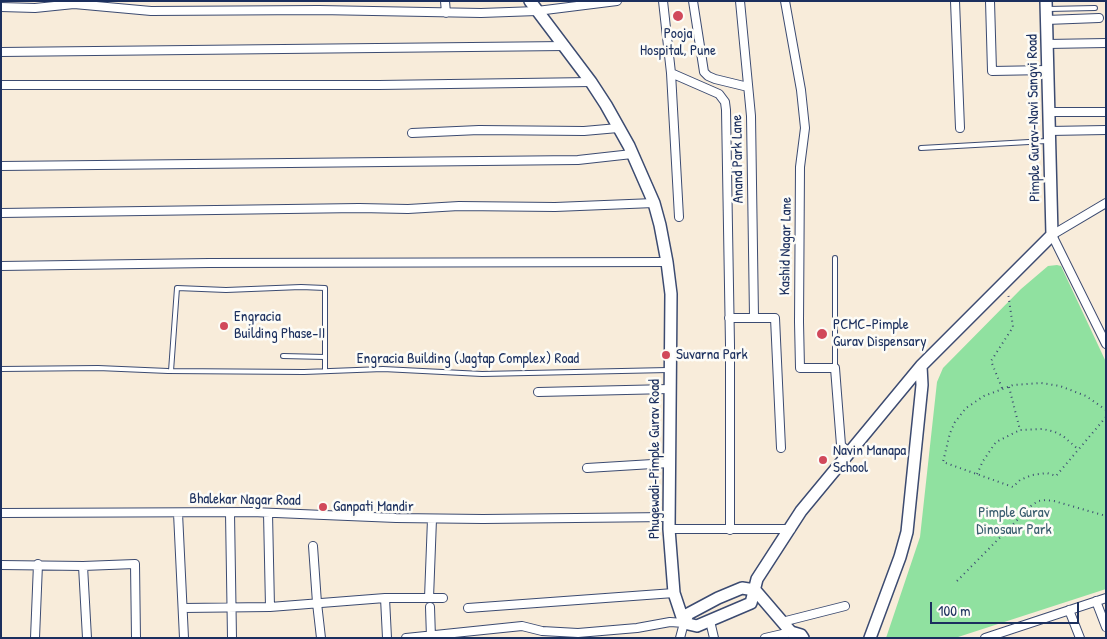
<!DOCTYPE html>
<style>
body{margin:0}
#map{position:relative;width:1107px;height:639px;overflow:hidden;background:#f8ecda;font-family:"Patrick Hand",sans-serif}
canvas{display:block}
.frame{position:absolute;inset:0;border:2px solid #1b2f5e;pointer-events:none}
.scale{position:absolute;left:930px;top:602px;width:149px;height:22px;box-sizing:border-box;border:2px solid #1b2f5e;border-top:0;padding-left:6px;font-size:15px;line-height:18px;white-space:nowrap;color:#1b2f5e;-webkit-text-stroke:4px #fdfcf7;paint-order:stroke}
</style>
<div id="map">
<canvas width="1107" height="639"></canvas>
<div class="frame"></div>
<div class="scale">100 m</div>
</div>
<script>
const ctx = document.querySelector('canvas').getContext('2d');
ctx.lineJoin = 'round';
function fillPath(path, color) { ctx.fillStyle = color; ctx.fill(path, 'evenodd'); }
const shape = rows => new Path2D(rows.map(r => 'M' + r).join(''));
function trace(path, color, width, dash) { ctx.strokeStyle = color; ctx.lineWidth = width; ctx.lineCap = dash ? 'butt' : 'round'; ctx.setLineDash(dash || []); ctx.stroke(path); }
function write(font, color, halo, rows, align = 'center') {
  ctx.font = font + ' "Patrick Hand",sans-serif'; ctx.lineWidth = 5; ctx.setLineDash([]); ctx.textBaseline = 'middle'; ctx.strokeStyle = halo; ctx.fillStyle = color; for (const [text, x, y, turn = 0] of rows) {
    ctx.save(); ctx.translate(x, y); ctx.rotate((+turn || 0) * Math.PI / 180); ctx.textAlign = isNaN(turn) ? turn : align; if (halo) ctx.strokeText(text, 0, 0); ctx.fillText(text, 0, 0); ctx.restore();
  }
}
fillPath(shape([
 [1057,265,1061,266,1106,362,1106,589,955,638,886,638,920,537,937,382,943,368,1021,289,1048,266]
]), '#90e1a0');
const lane = shape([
 [1048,9,1095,8],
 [921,148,1047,141],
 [283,356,325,357],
 [835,368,835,258],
 [1,369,98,368,168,371,304,372,383,369,482,374,668,370],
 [171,371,177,288,226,290,301,287,325,288,325,371]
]);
const street = shape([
 [445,1,446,13],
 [663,1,671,73,719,94,725,102,726,110,730,345,730,530],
 [693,1,704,72,708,76,715,79,748,87],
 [740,1,751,116,754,317],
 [785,1,801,90,805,128,800,167,799,322,800,368,835,368,841,445,849,453],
 [955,1,960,128],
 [990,1,992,71,1047,70],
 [1,7,35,8,74,4,151,11,319,10,481,13,537,11,617,1],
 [1046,20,1099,18],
 [1047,44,1106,43],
 [1,52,565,46],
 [671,73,679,217],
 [1,85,379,85,591,82],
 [1048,112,1106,112],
 [1049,131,1106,130],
 [412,133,479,130,584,131,618,128],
 [1,166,578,160,632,154],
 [1106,203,1052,235,1106,344],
 [1,213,359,208,408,209,459,206,555,207,654,203],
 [1,266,209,263,667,262],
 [729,318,775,318,781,448],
 [538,392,670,389],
 [587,468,669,463],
 [1,513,252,512,396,518,483,519,669,517],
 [178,513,184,638],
 [230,513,232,638],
 [669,529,791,529],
 [313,546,317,603,321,638],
 [1,565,83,566,135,564,136,638],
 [83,566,87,638],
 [385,598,387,638],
 [429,598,432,519],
 [1096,601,1106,627],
 [270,607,385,598,443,598],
 [430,607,431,638],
 [183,608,270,607,268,513],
 [468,608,674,593],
 [1069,610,1080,638],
 [710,621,714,638],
 [782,622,845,606],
 [35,638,38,564],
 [406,638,522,626,542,631,578,633,637,628,670,622,684,623,680,638],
 [765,638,791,632],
 [985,638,1106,598]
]);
const secondary = shape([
 [530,1,591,82,606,105,629,146,654,203,660,225,667,262,671,294,669,529,674,593,684,623],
 [755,590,791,632,801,635,803,638],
 [684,623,697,626,751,603,757,579,801,511,921,366,1052,235,1046,1],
 [684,623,688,614,718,598,742,588,755,590],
 [870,638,900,557,907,532,922,385,921,366]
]);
trace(lane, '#3c4b71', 6);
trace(street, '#3c4b71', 10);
trace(secondary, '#3c4b71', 14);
trace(shape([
 [1009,387,1020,430,1043,429,1055,432,1063,436,1079,450],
 [1002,388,991,361,1013,327,1008,293],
 [1106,410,1086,396,1060,386,1041,383,1013,385,984,396,966,408,955,422,950,433,943,462,1013,487,1020,480,1032,475,1047,473,1056,476,1106,417],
 [977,474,983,461,996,442,1020,430],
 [957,581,1031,506,1038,501,1046,500,1054,501,1106,516]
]), '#3c4b71', 2, [1, 4]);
trace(lane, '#fff', 4);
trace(street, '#fff', 8);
trace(secondary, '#fff', 11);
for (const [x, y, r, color] of [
 [678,16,6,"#d1495b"],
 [224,326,5,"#d1495b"],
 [822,334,6,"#d1495b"],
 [666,355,5,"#d1495b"],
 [823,460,5,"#d1495b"],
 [323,507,5,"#d1495b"]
]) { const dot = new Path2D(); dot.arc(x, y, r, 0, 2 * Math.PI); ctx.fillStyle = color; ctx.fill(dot); trace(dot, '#fdfcf7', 2); }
write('15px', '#1b2f5e', '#fdfcf7', [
 ["Pooja",678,34,"center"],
 ["Hospital, Pune",678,51,"center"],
 ["Engracia",234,317],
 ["Building Phase-II",234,334],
 ["PCMC-Pimple",833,325],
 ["Gurav Dispensary",833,342],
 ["Suvarna Park",676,355],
 ["Navin Manapa",833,451],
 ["School",833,468],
 ["Ganpati Mandir",333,507]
], 'left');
write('15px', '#1b2f5e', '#fdfcf7', [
 ["Pimple Gurav-Navi Sangvi Road",1034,118,-91],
 ["Anand Park Lane",738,159,-91],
 ["Kashid Nagar Lane",786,246,-89],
 ["Engracia Building (Jagtap Complex) Road",468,359],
 ["Phugewadi-Pimple Gurav Road",655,459,-90],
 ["Bhalekar Nagar Road",245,500,1]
]);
write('15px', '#385c6e', '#fdfcf7', [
 ["Pimple Gurav",1014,513],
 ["Dinosaur Park",1014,530]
]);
</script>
